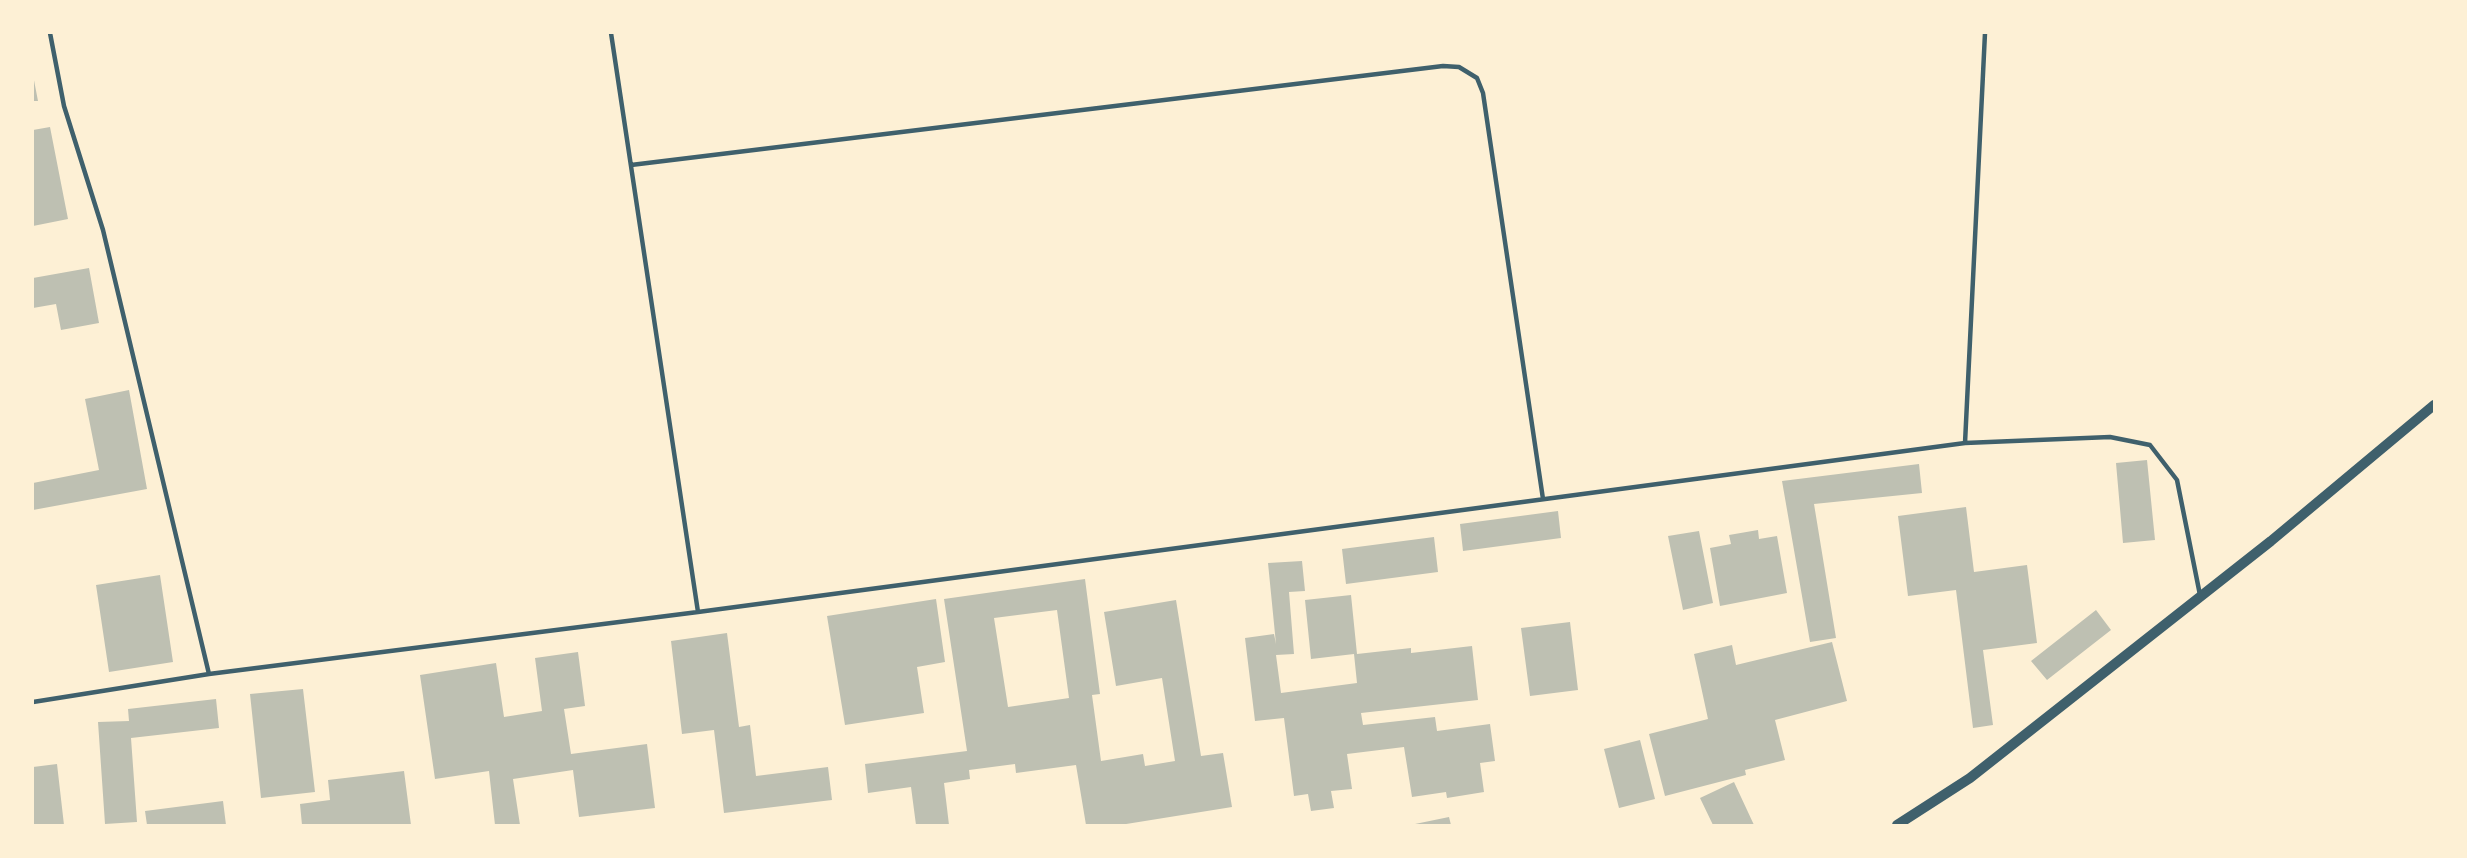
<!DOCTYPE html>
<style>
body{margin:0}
#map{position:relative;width:2467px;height:858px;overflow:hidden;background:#fdf0d5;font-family:"Golos Text",sans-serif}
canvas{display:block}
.frame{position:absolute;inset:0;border:34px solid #fdf0d5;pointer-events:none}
</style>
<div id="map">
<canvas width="2467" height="858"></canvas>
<div class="frame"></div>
</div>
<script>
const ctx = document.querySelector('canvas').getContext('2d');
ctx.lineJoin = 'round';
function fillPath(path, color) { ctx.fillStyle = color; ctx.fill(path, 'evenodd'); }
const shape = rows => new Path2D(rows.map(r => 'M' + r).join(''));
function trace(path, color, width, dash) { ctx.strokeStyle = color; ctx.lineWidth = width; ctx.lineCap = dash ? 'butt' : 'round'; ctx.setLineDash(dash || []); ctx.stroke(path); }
fillPath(shape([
 [33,75,38,101,33,101],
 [50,127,68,219,33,226,33,130],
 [89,268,99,323,61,330,56,304,33,308,33,278],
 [129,390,147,489,33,510,33,483,99,470,85,399],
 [2147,460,2155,540,2123,543,2116,463],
 [1919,464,1922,493,1814,504,1836,638,1810,642,1782,481],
 [1966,507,1974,572,2027,565,2037,643,1983,650,1993,725,1973,728,1956,590,1908,596,1898,516],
 [1558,511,1561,538,1463,551,1460,524],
 [1758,530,1759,539,1777,536,1787,593,1720,606,1710,548,1731,544,1729,535],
 [1699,531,1713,603,1683,610,1668,536],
 [1434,537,1438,572,1346,584,1342,549],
 [1302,561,1305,591,1289,592,1294,654,1276,655,1281,693,1357,683,1354,654,1311,659,1305,600,1351,595,1357,654,1411,648,1411,653,1472,646,1478,700,1361,713,1363,725,1435,717,1437,731,1490,724,1495,761,1480,763,1484,792,1447,798,1446,792,1412,797,1404,747,1347,754,1352,789,1331,791,1334,808,1311,811,1308,794,1294,796,1284,718,1255,721,1245,638,1274,634,1276,644,1268,563],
 [160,575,173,662,109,672,96,585],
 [1085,579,1100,694,1092,695,1101,761,1143,754,1145,766,1175,761,1162,678,1116,686,1104,612,1176,600,1201,756,1223,753,1232,807,1120,825,1086,825,1076,765,1016,773,1015,764,969,770,970,779,944,783,949,825,916,825,911,787,868,793,865,764,967,751,944,599],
 [1057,610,1069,698,1008,707,994,618],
 [936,599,945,662,917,667,924,713,845,725,827,616],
 [2096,610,2111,630,2047,680,2031,661],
 [1570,622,1578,690,1530,696,1521,628],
 [727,633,739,727,750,725,756,776,828,767,832,800,724,813,714,730,682,734,671,641],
 [1832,642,1847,701,1775,720,1785,760,1745,770,1746,775,1665,796,1649,734,1708,719,1694,654,1732,645,1736,665],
 [578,652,585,706,564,709,571,754,647,744,655,808,579,817,573,770,513,779,520,825,495,825,489,771,435,779,420,675,496,663,504,717,542,711,535,658],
 [303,689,315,792,261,798,250,694],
 [216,699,219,728,131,738,137,822,105,824,98,722,129,721,128,709],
 [1640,740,1655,799,1619,808,1604,749],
 [57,764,64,825,33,825,33,767],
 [404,771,411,825,302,825,300,804,330,800,328,780],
 [1734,782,1754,825,1713,825,1700,798],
 [223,801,226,825,147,825,145,811],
 [1449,817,1451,825,1416,825,1415,824]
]), '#bec0b2');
trace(shape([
 [50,33,64,106,103,230,209,674],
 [611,33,698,612],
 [631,165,1443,66,1459,67,1477,78,1483,93,1543,499],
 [1965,443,1985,33],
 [33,702,209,674,698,612,1965,443,2110,437,2150,445,2177,480,2200,595]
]), '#3f606c', 4.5);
trace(shape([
 [1897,825,1970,778,2271,541,2434,405]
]), '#3f606c', 10);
</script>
